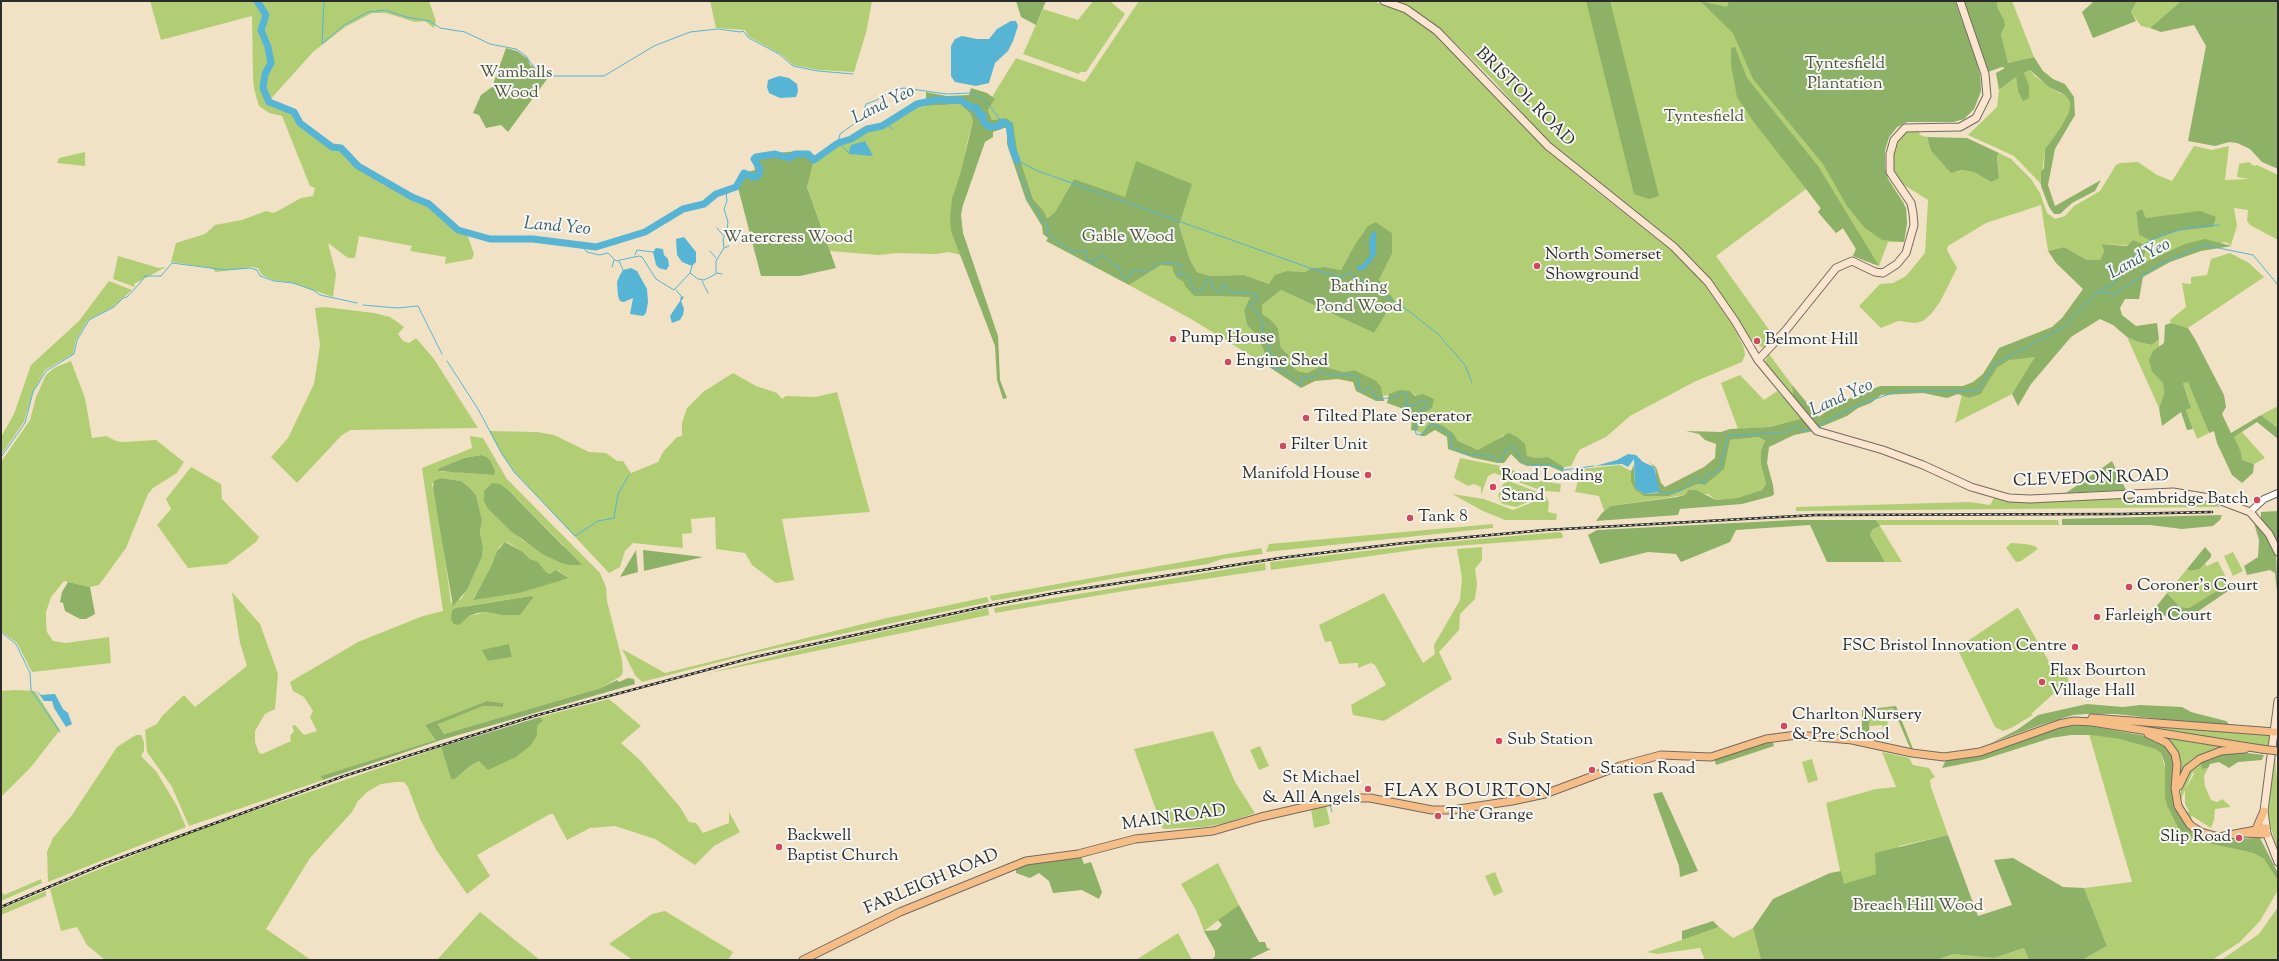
<!DOCTYPE html>
<style>
body{margin:0}
#map{position:relative;width:2279px;height:961px;overflow:hidden;background:#f1e2c6;font-family:"Sorts Mill Goudy",serif}
canvas{display:block}
.frame{position:absolute;inset:0;border:2px solid #2b2b2b;pointer-events:none}
</style>
<div id="map">
<canvas width="2279" height="961"></canvas>
<div class="frame"></div>
</div>
<script>
const ctx = document.querySelector('canvas').getContext('2d');
ctx.lineJoin = 'round';
function fillPath(path, color) { ctx.fillStyle = color; ctx.fill(path, 'evenodd'); }
const shape = rows => new Path2D(rows.map(r => 'M' + r).join(''));
function trace(path, color, width, dash) { ctx.strokeStyle = color; ctx.lineWidth = width; ctx.lineCap = dash ? 'butt' : 'round'; ctx.setLineDash(dash || []); ctx.stroke(path); }
function write(font, color, halo, rows, align = 'center') {
  ctx.font = font + ' "Sorts Mill Goudy",serif'; ctx.lineWidth = 4; ctx.setLineDash([]); ctx.textBaseline = 'middle'; ctx.strokeStyle = halo; ctx.fillStyle = color; for (const [text, x, y, turn = 0] of rows) {
    ctx.save(); ctx.translate(x, y); ctx.rotate((+turn || 0) * Math.PI / 180); ctx.textAlign = isNaN(turn) ? turn : align; if (halo) ctx.strokeText(text, 0, 0); ctx.fillText(text, 0, 0); ctx.restore();
  }
}
fillPath(shape([
 [150,1,429,1,436,21,434,28,425,21,415,22,386,13,372,13,345,27,313,52,268,102,293,113,302,127,330,147,341,150,357,167,429,207,467,234,474,254,472,259,445,264,446,257,410,251,412,246,359,236,355,258,348,258,328,243,336,274,333,297,293,283,273,280,262,275,258,268,251,267,216,272,212,268,171,262,176,243,205,234,215,225,242,220,266,211,274,213,301,198,313,196,315,188,310,186,282,116,269,113,259,106,254,89,253,78,252,16,161,40],
 [710,1,872,1,866,33,854,72,819,70,793,65,782,55,748,36,745,30,716,28],
 [1093,1,1110,1,1125,14,1086,72,1080,72,1079,74,1023,54,1043,9,1078,20],
 [1139,1,1373,1,1403,12,1422,23,1438,37,1544,147,1590,186,1676,254,1699,277,1733,326,1744,348,1745,355,1742,362,1696,381,1630,416,1606,437,1579,450,1571,466,1564,467,1548,457,1537,458,1527,456,1503,435,1493,443,1478,450,1458,441,1454,434,1430,422,1422,434,1417,431,1424,414,1432,408,1410,391,1383,396,1381,387,1354,370,1344,372,1321,366,1307,373,1298,371,1288,362,1289,355,1281,348,1278,328,1270,319,1262,314,1262,305,1281,290,1374,333,1379,280,1392,254,1392,233,1376,222,1354,246,1341,270,1325,267,1311,268,1305,272,1287,271,1269,284,1244,275,1210,276,1197,272,1190,260,1179,225,1125,198,1074,179,1055,212,1046,218,1043,210,1033,199,1006,118,992,120,988,110,995,99,992,97,1016,58,1085,82],
 [1392,1,1955,1,1976,60,1980,75,1981,91,1974,109,1964,119,1953,122,1907,122,1897,127,1889,137,1885,150,1885,169,1888,179,1904,203,1907,223,1904,242,1888,242,1879,266,1853,256,1856,249,1843,228,1836,233,1818,212,1821,209,1806,189,1716,256,1775,338,1764,348,1753,343,1715,286,1694,261,1546,140,1494,81,1444,32,1415,11],
 [1997,1,2012,1,2034,57,2008,63,2001,34,2005,26,1998,9],
 [2137,1,2181,1,2150,28,2141,26,2131,12],
 [2030,70,2035,76,2059,93,2065,95,2070,102,2069,112,2061,127,2045,149,2041,184,2014,156,1968,135,1997,107,1999,90,2016,77,2018,92,2023,101,2029,85,2024,73],
 [960,104,970,113,973,121,967,143,951,231,961,255,949,252,936,254,898,253,878,255,830,251,807,186,814,161,839,145,867,130,883,128,914,107],
 [1918,130,1920,135,1927,137,1931,151,1944,165,1956,172,1962,170,1974,172,1991,182,1999,174,1997,156,1999,153,2011,159,2031,179,2040,193,2047,213,2055,219,2065,216,2074,206,2100,191,2116,165,2120,163,2138,162,2157,175,2172,181,2194,146,2212,150,2229,146,2225,180,2250,179,2237,177,2239,164,2249,162,2254,166,2257,165,2278,175,2278,240,2250,225,2247,221,2248,210,2234,208,2237,226,2231,245,2225,242,2144,263,2144,256,2147,246,2103,244,2104,251,2100,260,2087,260,2064,247,2048,251,2041,205,1986,223,1948,246,1947,250,1957,268,1940,302,1931,314,1923,321,1915,323,1898,321,1881,328,1859,306,1880,284,1893,283,1906,276,1925,253,1928,200,1896,180,1893,166,1894,149,1901,137,1906,131],
 [2142,209,2146,218,2168,216,2213,227,2178,231,2151,241,2139,235,2136,212],
 [85,152,85,166,57,163,59,158],
 [2230,253,2249,263,2264,277,2188,328,2171,323,2170,320,2186,307,2182,283,2191,284,2191,277,2207,275,2211,259],
 [118,256,159,268,166,267,134,284,135,287,113,279],
 [1161,265,1173,267,1194,296,1250,297,1244,310,1247,325,1258,337,1264,351,1266,365,1191,319,1129,285],
 [109,281,132,290,113,307,88,320,76,340,73,354,45,370,33,392,24,422,1,455,1,437,14,414,31,365,79,321],
 [325,307,374,313,390,317,396,321,404,327,398,334,403,341,409,343,416,338,434,359,478,428,350,430,341,436,297,483,271,457,288,438,314,384,320,345,315,308],
 [2127,337,2138,342,2152,345,2159,339,2159,347,2153,351,2152,372,2163,383,2164,394,2159,408],
 [1769,354,1792,385,1793,397,1764,364],
 [2023,357,2036,357,2012,394,1955,423,1962,395,1969,398,1981,394,1997,368,2009,360],
 [71,361,85,398,92,438,106,436,116,441,123,442,156,440,184,462,177,473,153,488,148,494,126,548,99,585,90,587,64,581,51,597,46,612,46,623,47,632,53,641,66,643,109,637,111,663,32,672,17,643,1,631,1,462,30,420,36,397,46,375,54,368],
 [733,373,756,386,777,393,782,399,786,396,816,397,837,392,870,512,782,519,794,580,776,583,752,565,745,553,716,549,715,517,691,519,692,533,682,534,683,548,633,543,625,551,620,567,609,573,516,474,502,455,489,431,537,432,554,435,589,452,606,453,617,461,623,461,631,473,658,462,663,452,677,437,682,436,682,423,687,408,703,392],
 [1740,375,1764,400,1777,391,1803,418,1770,427,1738,429,1721,383],
 [2188,381,2209,433,2197,439,2186,410,2191,408,2183,383],
 [2278,406,2278,428,2261,415],
 [2242,432,2265,458,2254,464,2242,460,2241,452,2233,437],
 [470,436,483,438,507,479,600,573,606,587,607,601,622,660,623,672,621,676,601,688,444,734,438,723,483,706,503,707,503,703,487,701,425,725,437,740,322,776,323,780,189,826,172,787,147,752,145,730,157,724,162,716,184,695,195,707,247,666,240,643,232,592,260,624,278,674,275,709,265,714,255,731,255,742,259,753,262,754,291,741,290,736,294,731,292,726,295,725,304,735,317,731,310,717,313,711,304,697,293,691,290,682,358,642,423,616,443,611,422,468,472,448],
 [481,455,487,457,490,460,492,475,457,472,441,472,439,468,464,458],
 [441,478,461,481,470,488,476,495,482,520,480,532,483,548,482,557,467,590,461,599,451,603,441,529,432,484],
 [517,499,564,546,559,562,522,540,488,509],
 [507,542,523,552,530,559,537,561,546,572,550,574,557,570,569,578,507,594,473,599,493,565,497,551,500,546],
 [531,596,534,597,525,609,502,615,486,612,469,616,452,610,467,606],
 [509,644,512,657,488,661],
 [1759,437,1765,441,1761,450,1761,465,1766,484,1762,490,1737,498,1716,500,1708,494,1685,495,1610,506,1604,511,1599,496,1575,492,1581,469,1620,465,1631,471,1631,482,1635,490,1644,496,1669,496,1698,484,1705,485,1714,477,1730,440],
 [1460,458,1501,466,1546,482,1561,484,1560,492,1543,491,1494,473,1488,476,1481,495,1481,487,1474,484,1468,486,1454,478],
 [191,467,221,484,222,499,259,537,256,542,227,564,188,568,157,525,171,509,166,499],
 [1509,481,1540,493,1541,496,1516,507,1502,504,1498,496,1503,484],
 [1452,494,1484,499,1513,510,1546,497,1549,502,1548,512,1557,514,1556,520,1505,520,1483,511],
 [2174,494,2211,500,2220,507,1796,511,1796,507,1970,502,1990,505,1994,498,2022,501],
 [1876,520,2058,520,2059,525,1879,525],
 [1493,524,1493,528,1266,552,1269,544],
 [1880,526,1902,562,1885,562,1870,535,1873,529],
 [1559,532,1562,533,1563,538,1428,548,1271,570,1270,562,1433,543],
 [2011,543,2025,544,2035,546,2038,549,2021,561,2016,562,2006,548],
 [1482,547,1482,560,1475,569,1477,584,1475,599,1460,614,1459,630,1439,652,1452,679,1384,721,1353,715,1351,705,1386,685,1375,665,1371,663,1358,668,1358,663,1339,664,1331,641,1325,642,1319,625,1384,593,1423,663,1435,654,1434,645,1460,600,1462,578,1457,549],
 [1261,548,1263,554,1222,559,1208,564,1122,577,992,601,990,596],
 [2233,552,2243,571,2233,576,2224,556],
 [2218,561,2228,582,2230,583,2195,606,2189,608,2180,607,2167,593,2187,569,2190,571,2200,569,2205,564,2207,566],
 [1265,563,1266,570,1124,591,995,613,994,608],
 [987,597,989,602,754,653,642,682,635,675,622,649,665,673,887,618],
 [988,608,989,615,705,674,799,650],
 [2017,608,2019,609,2052,667,2068,678,2069,682,2066,687,2061,687,2031,714,2033,715,2011,728,2003,731,1995,727,1957,648],
 [14,690,35,691,60,730,31,767,1,797,1,691],
 [609,699,641,726,621,743,640,760,680,807,689,822,696,823,703,833,729,823,729,812,740,832,714,846,695,865,655,839,615,826,590,828,567,840,553,814,550,814,477,855,490,876,467,894,437,851,420,819,408,787,404,782,396,782,381,784,367,792,358,801,352,812,310,858,266,929,311,960,105,960,87,945,77,927,61,931,50,889,189,833,441,747,451,779,455,779,470,766,479,761,484,765,537,735,537,726,543,721,540,717],
 [1893,708,1892,715,1887,716,1888,728,1883,729,1882,725,1870,726,1870,716,1876,710],
 [2110,721,2268,735,2270,737,2268,746,2262,746],
 [1213,731,1235,782,1255,813,1226,823,1204,827,1163,829,1134,749],
 [2089,734,2119,739,2155,749,2161,753,2167,775,2165,793,2167,806,2177,826,2234,849,2253,853,2264,859,2272,869,2278,880,2278,890,2260,921,2240,942,2212,960,2082,960,2107,946,2084,888,2132,882],
 [136,735,141,735,144,742,144,751,141,756,156,771,177,806,186,827,48,882,47,852,53,838,72,815,117,747],
 [2162,736,2162,735,2228,747,2198,756,2181,774,2177,750],
 [1260,746,1269,766,1259,770,1250,750],
 [1882,752,1909,758,1913,765,1929,768,1935,777,1930,780,1931,787,1948,835,1899,846,1876,874,1843,885,1826,803,1876,789,1896,787],
 [2275,756,2278,791,2278,853,2269,820,2268,800],
 [1812,759,1818,780,1808,783,1802,762],
 [2200,760,2202,769,2208,768,2204,776,2205,786,2211,800,2217,802,2222,799,2230,806,2230,807,2215,809,2214,820,2211,828,2192,816,2189,819,2185,813,2189,811,2185,804,2185,790,2194,774,2193,772,2181,799,2181,787,2185,775],
 [1326,805,1330,824,1314,828,1311,809],
 [1218,863,1239,905,1204,931,1196,910,1181,884],
 [1495,872,1503,892,1494,896,1485,876],
 [41,879,42,883,1,901,1,890,4,895],
 [46,891,46,896,1,915,1,909],
 [2278,907,2278,960,2221,960,2259,934],
 [665,911,733,952,728,960,633,960,609,944,652,914],
 [480,912,540,960,437,960],
 [1719,927,1733,938,1753,928,1761,960,1705,960,1700,948,1657,954,1647,952],
 [1178,933,1192,960,1136,960],
 [2024,948,2029,960,1937,960,1953,954,1994,958]
]), '#b2ce74');
fillPath(shape([
 [1016,1,1046,1,1036,25,1021,17],
 [1586,1,1610,1,1659,196,1649,199,1634,194],
 [1700,1,1727,7,1729,1,1955,1,1976,60,1980,75,1981,91,1974,109,1964,119,1953,122,1907,122,1897,127,1889,137,1885,150,1885,169,1888,179,1906,208,1907,223,1904,242,1882,240,1864,227,1847,206,1823,164,1753,79,1733,33],
 [1963,1,1997,1,1998,9,2004,20,2005,26,2001,34,2008,63,2034,57,2043,71,2053,79,2065,84,2074,97,2075,115,2055,149,2048,185,2055,206,2101,180,2095,191,2072,203,2060,214,2054,214,2049,207,2041,186,2041,172,2044,168,2045,149,2061,127,2069,112,2070,102,2065,95,2049,87,2030,70,2024,73,2029,85,2029,98,2023,101,2018,92,2016,77,1999,90,1996,73,2005,68,2002,67,1988,72],
 [2094,1,2137,1,2131,12,2136,21,2093,38,2082,12],
 [2181,1,2278,1,2278,169,2262,162,2250,149,2237,143,2229,142,2215,146,2188,141,2206,46,2194,25,2161,32,2150,28],
 [1735,47,1747,78,1818,166,1879,266,1853,256,1856,249,1843,228,1836,233,1818,212,1821,208,1753,121,1737,97,1731,65,1731,48],
 [506,48,517,51,528,59,530,65,550,75,508,132,501,125,486,128,479,115,473,113,481,95,492,87],
 [971,88,987,93,995,99,988,110,992,120,1006,118,1013,123,1017,150,1029,187,1033,199,1043,210,1047,218,1055,212,1074,179,1125,197,1136,161,1192,184,1179,225,1190,260,1197,272,1210,276,1244,275,1269,284,1275,275,1287,271,1305,272,1311,268,1325,267,1341,270,1354,246,1368,226,1376,222,1392,233,1392,254,1379,280,1394,300,1374,333,1281,290,1262,305,1262,314,1270,319,1278,328,1281,348,1289,355,1288,362,1298,371,1307,373,1321,366,1344,372,1354,370,1376,381,1381,387,1384,401,1376,401,1356,391,1353,382,1338,379,1315,381,1301,388,1266,365,1264,351,1258,337,1247,325,1244,310,1250,297,1194,296,1185,286,1184,282,1177,278,1173,271,1173,267,1161,265,1129,285,1046,241,1048,238,1043,234,1042,226,1026,200,1007,144,1007,127,993,132,993,137,985,142,963,205,961,215,963,233,998,336,1000,380,1007,398,1003,399,997,380,995,346,951,231,950,217,952,199,960,175,973,121,970,113,960,104,926,106,926,92,947,96,969,95],
 [1927,137,1967,138,1999,153,1997,156,1999,178,1991,182,1974,172,1962,170,1951,173,1931,151],
 [799,151,810,154,814,160,807,187,836,268,800,276,761,276,737,184,740,174,755,170,753,159,754,155],
 [2142,209,2146,218,2200,211,2216,217,2213,227,2178,231,2151,241,2139,235,2136,212],
 [2205,239,2232,246,2201,251,2170,262,2143,277,2139,299,2125,299,2120,308,2122,315,2136,326,2157,323,2159,339,2152,345,2138,342,2127,337,2113,325,2100,319,2071,337,2031,384,2018,406,2012,394,2035,357,2009,360,1997,368,1981,394,1969,398,1958,394,1947,398,1923,393,1881,395,1871,403,1858,408,1847,416,1818,428,1793,397,1792,385,1819,417,1836,404,1880,386,1963,386,1973,382,1983,374,1999,348,2052,327,2062,318,2083,289,2056,263,2048,251,2064,247,2087,260,2100,260,2104,251,2102,244,2127,246,2133,240,2147,246,2144,256,2144,263,2185,244],
 [2171,323,2188,328,2195,339,2224,395,2226,407,2222,414,2231,433,2261,415,2278,428,2278,439,2257,422,2234,437,2241,452,2242,460,2254,464,2253,473,2242,483,2232,475,2217,443,2214,431,2209,433,2188,382,2183,383,2191,408,2186,410,2193,429,2187,430,2181,412,2162,426,2159,408,2164,394,2163,383,2152,372,2149,360,2153,351,2164,343,2165,325],
 [1400,390,1410,391,1415,396,1423,394,1434,399,1432,408,1424,414,1417,431,1411,430,1412,417,1409,411,1387,403,1389,394],
 [1803,418,1814,431,1794,435,1769,447,1767,463,1773,485,1774,494,1772,496,1742,504,1680,509,1678,515,1596,521,1602,513,1610,506,1677,497,1685,495,1689,490,1696,490,1716,500,1737,498,1762,490,1766,484,1761,465,1761,450,1765,441,1759,437,1730,440,1724,469,1705,485,1698,484,1669,496,1644,496,1635,490,1631,482,1631,471,1634,465,1635,488,1645,494,1658,493,1655,468,1649,462,1656,467,1661,483,1665,487,1704,467,1715,458,1716,444,1705,440,1699,434,1686,431,1721,432,1730,429,1770,427],
 [1430,422,1442,425,1454,434,1458,441,1478,450,1509,433,1517,437,1525,444,1527,456,1537,458,1548,457,1564,467,1563,472,1549,466,1527,466,1520,463,1511,454,1504,463,1498,463,1474,458,1448,449,1447,437,1435,430,1425,436,1420,436],
 [481,455,487,457,490,460,495,471,494,475,438,471,439,468,442,467,464,458],
 [2112,461,2126,490,2066,493],
 [441,478,461,481,470,488,476,495,482,520,480,532,483,548,482,557,467,590,453,606,433,488,434,481],
 [492,483,500,484,508,490,582,565,569,565,559,562,544,555,512,532,488,509,484,501,484,491],
 [2278,511,2278,544,2261,518,2261,512],
 [2222,515,2220,520,2213,526,2182,529,2150,525,2062,525,2062,519],
 [1794,520,1876,520,1880,526,1873,529,1870,535,1885,562,1827,562,1810,525,1736,530,1730,542,1681,562,1676,554,1648,552,1600,564,1588,535,1597,530],
 [2256,522,2270,541,2276,555,2278,600,2275,573,2270,570,2247,575,2244,566,2258,557,2259,540,2254,523],
 [505,542,523,552,530,559,537,561,546,572,550,574,556,570,569,578,519,593,473,600,492,565,497,551],
 [2205,547,2211,554,2211,557,2200,569,2190,571,2187,569],
 [636,550,638,572,620,577],
 [643,550,703,557,644,571],
 [68,582,90,587,95,614,86,619,80,619,65,611,63,603,60,602,62,592],
 [2230,583,2234,587,2188,618,2160,615,2148,617,2167,593,2180,607,2189,608],
 [531,596,534,597,520,615,502,615,486,612,477,613,469,616,459,625,454,624,451,619,452,610,456,608],
 [509,644,512,657,488,661,482,650],
 [628,678,634,679,635,684,441,740,323,780,321,776,436,740,425,725,487,701,503,703,503,707,483,706,438,724,444,734,601,688,617,680,619,682],
 [2087,704,2123,707,2140,705,2182,707,2191,712,2226,721,2232,727,2116,714,2087,714,2073,715,2038,726,1991,743,2017,730,2038,715],
 [1896,706,1913,749,1910,748,1893,708,1876,710,1870,716,1869,734,1866,738,1811,734,1811,731,1862,736,1862,710],
 [540,717,543,721,537,726,537,735,531,745,516,757,488,770,479,761,470,766,455,779,451,779,441,747],
 [2085,725,2157,738,2174,755,2176,807,2183,821,2195,833,2215,839,2260,838,2278,873,2278,880,2264,859,2253,853,2199,841,2183,833,2177,826,2167,806,2165,797,2165,764,2161,753,2155,749,2119,739,2092,735,2071,735,2051,738,1982,760,1942,768,1946,760,1980,754,2059,727],
 [1772,740,1774,746,1716,765,1714,759],
 [2230,753,2247,753,2264,755,2262,760,2238,762,2229,768,2219,762,2210,764,2208,768,2202,769,2200,760,2210,756],
 [1662,792,1698,871,1680,877,1679,866,1653,794],
 [1948,835,1978,916,2012,905,1994,860,2013,858,2063,887,2084,888,2107,946,2082,960,2029,960,2024,948,1994,958,1953,954,1937,960,1761,960,1753,928,1773,899,1830,873,1841,871,1844,884,1876,874,1875,853],
 [1081,856,1084,864,1091,862,1102,892,1099,899,1082,890,1053,893,1049,881,1039,873,1030,878,1016,873,1016,867,1029,863],
 [1239,905,1259,942,1265,942,1267,948,1271,949,1248,960,1212,960,1215,956,1215,951,1204,931,1217,930,1222,925,1218,920],
 [1713,921,1719,927,1682,940,1682,931]
]), '#8db166');
fillPath(shape([
 [1011,21,1016,21,1018,26,1013,41,1008,51,995,63,989,83,976,86,955,82,951,76,951,46,955,39,962,36,977,39,989,39,997,29],
 [779,76,789,78,797,84,798,91,796,97,780,98,769,93,767,87,768,80],
 [865,141,873,156,850,154,849,151,851,145],
 [1373,231,1376,232,1376,254,1365,269,1358,271,1357,266,1362,265,1370,255,1369,240],
 [684,237,696,252,696,262,692,266,682,262,677,255,676,239],
 [656,248,663,249,664,255,668,259,669,266,666,270,659,268,656,265,653,252],
 [631,268,637,271,647,289,648,302,646,313,643,316,630,314,633,298,624,302,620,301,618,296,617,282,620,275,623,270],
 [681,296,684,297,681,301,684,309,683,315,680,320,672,323,670,316,680,301],
 [1628,454,1636,455,1643,462,1654,467,1660,492,1645,494,1635,488,1634,459,1628,467,1622,464,1595,466,1617,460],
 [36,690,41,695,55,694,63,709,68,713,72,724,66,727,54,708,52,701,44,701]
]), '#56b4d4');
trace(shape([
 [324,1,322,44,344,25,368,12,385,10,406,17,430,21,440,28,465,32,490,44,516,49,526,56,532,65,554,76,604,76,654,46,690,32,718,29,740,32,743,31,749,38,779,54,793,66,818,71,853,74],
 [886,124,893,129],
 [838,143,840,134,862,118,866,104,877,100,892,90,904,88,947,94,971,93,985,100,1002,122],
 [836,144,841,145,850,154],
 [1017,160,1019,174,1028,191,1028,200,1038,211,1041,220,1048,225,1047,234,1073,252,1086,251,1087,260,1092,262,1103,255,1112,264,1118,265,1122,277,1126,279,1129,277,1131,271,1148,272,1158,263,1175,263,1182,266,1178,275,1187,276,1190,278,1193,290,1196,292,1203,290,1206,281,1209,280,1212,281,1213,288,1219,293,1221,292,1224,284,1230,292,1256,294,1257,300,1249,305,1257,311,1262,323,1263,335,1271,339,1268,347,1270,353,1279,360,1270,365,1272,368,1281,369,1288,373,1299,385,1302,382,1300,378,1315,377,1321,370,1326,374,1356,376,1359,379,1358,388,1364,392,1370,386,1375,397,1380,399,1396,397,1404,392,1408,396,1405,406,1416,405,1420,401,1425,400,1428,403,1427,407,1416,413,1419,421,1415,427,1416,434,1422,435,1429,426,1435,425,1451,435,1451,447,1470,455,1491,456,1501,461,1506,449,1513,447,1520,458,1527,464,1544,466,1549,464,1564,470,1594,466],
 [1018,161,1038,171,1310,268,1340,277,1350,273,1406,309,1438,334,1465,365,1472,383],
 [717,228,723,235],
 [581,245,587,252,599,255,608,253,616,261,639,256,642,257,656,279,674,290,690,273,698,279,704,280,716,274,716,261,724,248,723,239,727,230,728,222,724,209,727,201,726,192,730,189],
 [724,248,729,246],
 [710,251,716,258],
 [635,255,637,250,653,252],
 [619,261,623,270],
 [612,267,614,260],
 [690,273,692,266],
 [717,273,722,274],
 [702,281,708,293],
 [676,290,681,296],
 [2098,291,2113,285,2122,271,2146,243,2161,235,2191,227,2220,225],
 [363,305,397,308,418,306,442,354],
 [447,361,478,409,501,452,514,472,575,536,598,521,614,518,618,494,629,475],
 [1817,426,1860,404,1899,391,1977,391,1995,364,2064,327,2097,292,2115,294,2160,264,2204,245,2253,255,2278,285],
 [1,457,25,423,33,392,46,371,74,354,77,340,89,320,114,307,123,298,127,297,140,283,145,276,161,276,172,263,226,270,250,268,257,270,260,276,274,281,293,283,313,290,320,295,357,303],
 [1660,492,1671,493,1682,490,1696,478,1703,483,1706,481,1705,476,1719,471,1728,436,1786,432,1795,426,1803,431,1811,429],
 [1,632,16,644,30,673,31,690,60,732],
 [1330,805,1332,812]
]), '#56b4d4', 1);
trace(shape([
 [257,1,266,15,261,30,268,47,271,63,265,74,263,88,269,102,294,112,300,123,332,147,341,148,358,166,412,197,429,204,458,230,490,239,533,239,596,247,645,232,683,209,704,204,716,194,736,187,744,173,753,177,758,176,760,169,754,159,756,157,775,154,789,158,795,154,808,154,814,160,838,143,851,139,867,129,882,126,917,104,935,100,961,100,971,107,977,108,979,115,983,115,983,121,989,127,999,126,1002,122,1009,125,1012,148,1017,160]
]), '#56b4d4', 7);
const tertiary = shape([
 [2250,512,2264,499,2278,493]
]);
const secondary = shape([
 [1384,1,1406,9,1437,31,1548,146,1674,247,1708,282,1735,321,1758,360,1817,431,1883,450,1923,465,1971,487,2009,498,2030,499,2173,492,2216,499,2250,512,2269,534,2278,552],
 [1758,360,1786,330,1836,268,1852,261,1875,272,1883,273,1897,264,1906,253,1914,225,1913,213,1911,203,1890,172,1890,154,1894,140,1905,128,1960,127,1976,118,1987,96,1985,74,1960,1],
 [2278,701,2264,811,2267,834,2278,862]
]);
const primary = shape([
 [2092,718,2275,732],
 [2148,734,2167,743,2175,754,2177,764,2175,788,2178,806,2190,825,2201,832,2219,837,2266,828],
 [2179,786,2187,769,2200,759,2221,751,2245,749],
 [2256,829,2264,811],
 [2241,833,2267,834],
 [803,960,900,912,1026,861,1078,854,1135,839,1213,831,1261,817,1344,798,1370,798,1432,810,1452,810,1512,801,1545,794,1620,766,1661,755,1711,757,1766,739,1797,735,1852,740,1912,753,1944,757,1980,752,2059,724,2074,721,2092,722,2261,749]
]);
trace(tertiary, '#706b61', 8);
trace(secondary, '#706b61', 9);
trace(primary, '#706b61', 9);
trace(tertiary, '#fff', 6);
trace(secondary, '#fbe5cf', 7);
trace(primary, '#f6be86', 7);
const rail = shape([
 [1,907,106,863,344,776,534,716,755,657,987,606,1055,593,1280,558,1404,543,1545,530,1816,515,2122,514,2212,512]
]);
trace(rail, '#2b2b2b', 2.5);
trace(rail, '#f6f6f2', 1, [3]);
const primaryBridge = shape([
 [2261,749,2278,751]
]);
trace(primaryBridge, '#706b61', 9, []);
trace(primaryBridge, '#f6be86', 7);
for (const [x, y, r, color] of [
 [1537,266,4,"#d1495b"],
 [1173,339,4,"#d1495b"],
 [1757,341,4,"#d1495b"],
 [1228,362,4,"#d1495b"],
 [1306,418,4,"#d1495b"],
 [1283,446,4,"#d1495b"],
 [1368,475,4,"#d1495b"],
 [1493,487,4,"#d1495b"],
 [2257,500,4,"#d1495b"],
 [1410,518,4,"#d1495b"],
 [2129,587,4,"#d1495b"],
 [2097,617,4,"#d1495b"],
 [2075,647,4,"#d1495b"],
 [2042,682,4,"#d1495b"],
 [1784,726,4,"#d1495b"],
 [1499,741,4,"#d1495b"],
 [1592,770,4,"#d1495b"],
 [1368,789,4,"#d1495b"],
 [1438,816,4,"#d1495b"],
 [2239,838,4,"#d1495b"],
 [779,847,4,"#d1495b"]
]) { const dot = new Path2D(); dot.arc(x, y, r, 0, 2 * Math.PI); ctx.fillStyle = color; ctx.fill(dot); trace(dot, '#f6f6f2', 1.5); }
write('17px', '#4d543d', '#f6f6f2', [
 ["Tyntesfield",1845,65],
 ["Plantation",1845,85],
 ["Wamballs",516,74],
 ["Wood",516,94],
 ["Tyntesfield",1704,118],
 ["Gable Wood",1128,238],
 ["Watercress Wood",788,239],
 ["Bathing",1359,288],
 ["Pond Wood",1359,308],
 ["Breach Hill Wood",1918,907]
]);
write('17px', '#2b2b2b', '#f6f6f2', [
 ["BRISTOL ROAD",1524,98,45],
 ["CLEVEDON ROAD",2091,480,-2],
 ["MAIN ROAD",1174,819,-8],
 ["FARLEIGH ROAD",932,883,-23]
]);
write('17px', '#2b2b2b', '#f6f6f2', [
 ["North Somerset",1545,256],
 ["Showground",1545,276],
 ["Pump House",1181,339],
 ["Belmont Hill",1765,341],
 ["Engine Shed",1236,362],
 ["Tilted Plate Seperator",1314,418],
 ["Filter Unit",1291,446],
 ["Manifold House",1360,475,"right"],
 ["Road Loading",1501,477],
 ["Stand",1501,497],
 ["Cambridge Batch",2249,500,"right"],
 ["Tank 8",1418,518],
 ["Coroner's Court",2137,587],
 ["Farleigh Court",2105,617],
 ["FSC Bristol Innovation Centre",2067,647,"right"],
 ["Flax Bourton",2050,672],
 ["Village Hall",2050,692],
 ["Charlton Nursery",1792,716],
 ["& Pre School",1792,736],
 ["Sub Station",1507,741],
 ["Station Road",1600,770],
 ["St Michael",1360,779,"right"],
 ["& All Angels",1360,799,"right"],
 ["The Grange",1446,816],
 ["Backwell",787,837],
 ["Baptist Church",787,857],
 ["Slip Road",2231,838,"right"]
], 'left');
write('italic 18px', '#3a5b66', '#f6f6f2', [
 ["Land Yeo",884,106,-26],
 ["Land Yeo",557,228,5],
 ["Land Yeo",2140,260,-28],
 ["Land Yeo",1842,399,-24]
]);
ctx.letterSpacing = '1px';
write('19px', '#2b2b2b', '#f6f6f2', [
 ["FLAX BOURTON",1468,793]
]);
ctx.letterSpacing = '0px';
</script>
